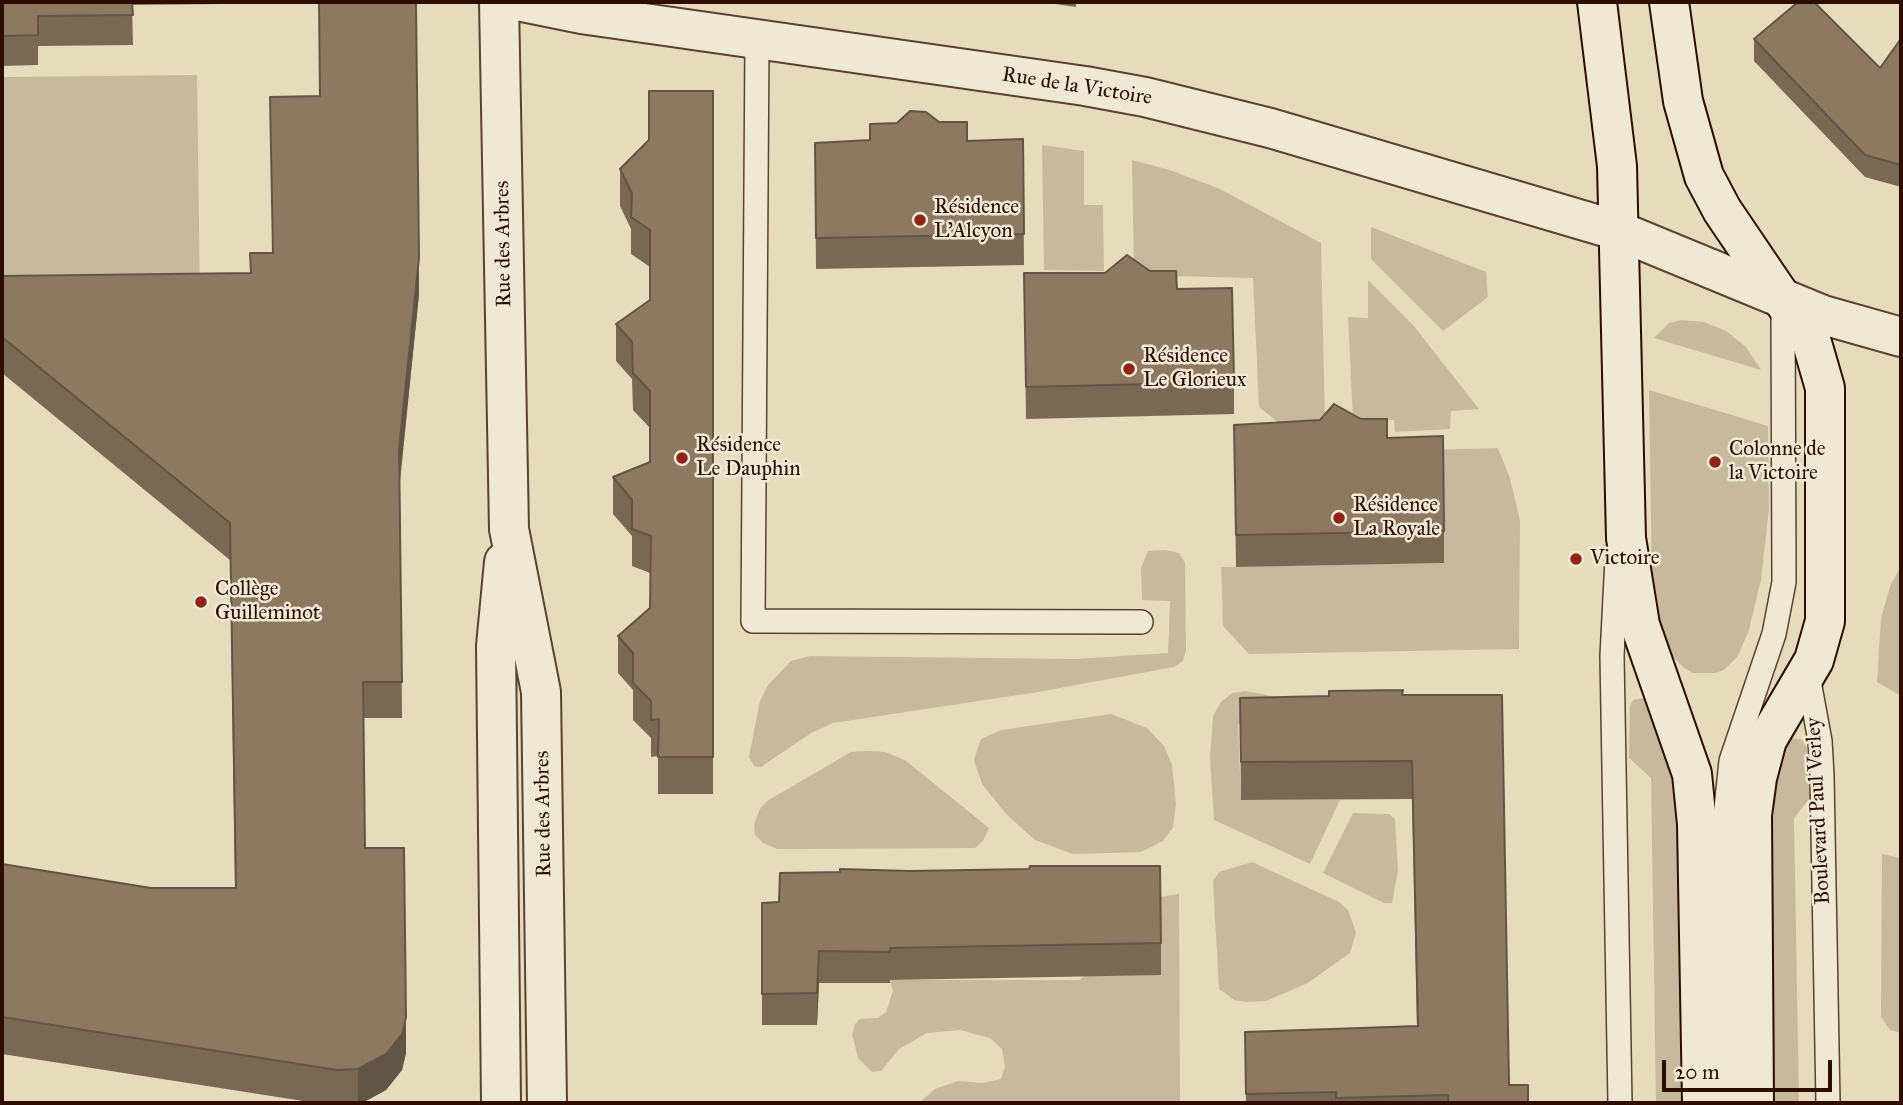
<!DOCTYPE html>
<meta charset="utf-8">
<style>
body{margin:0}
#map{position:relative;width:1903px;height:1105px;overflow:hidden;background:#e6dcbd;font-family:"IM FELL Great Primer",serif}
canvas{display:block}
.frame{position:absolute;inset:0;border:4px solid #2d0d00;pointer-events:none}
.scale{position:absolute;left:1662px;top:1060px;width:170px;height:32px;box-sizing:border-box;border:4px solid #2d0d00;border-top:0;padding-left:9px;font-size:21px;line-height:24px;white-space:nowrap;color:#2d0d00;-webkit-text-stroke:5px #efe8d4;paint-order:stroke}
</style>
<div id="map">
<canvas width="1903" height="1105"></canvas>
<div class="frame"></div>
<div class="scale">20 m</div>
</div>
<script>
const ctx = document.querySelector('canvas').getContext('2d');
ctx.lineJoin = 'round';
function fillPath(path, color) { ctx.fillStyle = color; ctx.fill(path, 'evenodd'); }
const shape = rows => new Path2D(rows.map(r => 'M' + r).join(''));
function trace(path, color, width, dash) { ctx.strokeStyle = color; ctx.lineWidth = width; ctx.lineCap = dash ? 'butt' : 'round'; ctx.setLineDash(dash || []); ctx.stroke(path); }
function write(font, color, halo, rows, align = 'center') {
  ctx.font = font + ' "IM FELL Great Primer",serif'; ctx.lineWidth = 5; ctx.setLineDash([]); ctx.textBaseline = 'middle'; ctx.strokeStyle = halo; ctx.fillStyle = color; for (const [text, x, y, turn = 0] of rows) {
    ctx.save(); ctx.translate(x, y); ctx.rotate((+turn || 0) * Math.PI / 180); ctx.textAlign = isNaN(turn) ? turn : align; if (halo) ctx.strokeText(text, 0, 0); ctx.fillText(text, 0, 0); ctx.restore();
  }
}
fillPath(shape([
 [197,75,200,299,2,300,2,77],
 [1042,145,1084,151,1084,205,1103,205,1104,271,1044,270],
 [1132,160,1170,170,1220,189,1321,243,1325,422,1279,423,1259,407,1253,278,1134,275],
 [1371,227,1486,272,1488,297,1443,331,1371,259],
 [1368,280,1413,325,1479,409,1451,411,1450,429,1395,432,1394,420,1353,420,1348,317,1368,318],
 [1681,320,1704,322,1726,331,1746,347,1761,370,1654,338,1669,323],
 [1649,390,1768,426,1769,509,1761,580,1749,630,1738,656,1724,670,1715,673,1693,673,1684,668,1671,655,1659,629,1652,585],
 [1498,448,1510,478,1520,520,1519,649,1249,654,1223,626,1221,567,1444,563,1387,451],
 [1165,550,1179,553,1185,563,1186,650,1183,661,1174,667,1038,692,833,723,811,733,761,767,754,766,749,757,760,701,768,685,791,661,810,656,1076,659,1168,653,1170,601,1142,600,1141,568,1148,551],
 [1901,566,1901,696,1877,682,1881,618,1891,584],
 [1246,691,1267,695,1281,702,1277,719,1238,724,1241,800,1340,800,1310,864,1214,820,1210,758,1213,716,1221,702,1232,693],
 [1644,698,1649,700,1678,786,1686,1103,1656,1103,1651,778,1629,758,1630,706,1633,700],
 [1111,714,1147,728,1164,746,1172,765,1176,804,1173,827,1163,841,1141,852,1073,854,1035,840,1007,815,982,784,974,760,981,739,1001,730],
 [1790,738,1801,739,1807,748,1810,798,1794,818,1799,1103,1771,1103,1766,828,1776,759],
 [867,751,885,752,905,760,989,828,983,841,975,848,777,849,763,843,755,835,754,824,760,809,767,801,851,752],
 [1353,813,1389,814,1395,819,1398,871,1392,903,1384,903,1323,873],
 [1882,854,1901,858,1901,1033,1890,1030,1881,1017],
 [1252,862,1339,902,1348,910,1356,933,1350,953,1308,983,1266,1001,1247,1002,1234,1000,1219,989,1213,881,1219,872],
 [1179,894,1180,1103,919,1103,935,1089,958,1081,983,1083,1001,1079,1005,1066,1002,1049,990,1038,960,1030,927,1033,899,1049,881,1071,872,1072,858,1058,852,1035,855,1024,860,1019,878,1018,886,1012,893,991,890,980,1080,980,1160,897]
]), '#c7b99d');
const service = shape([
 [757,41,753,621,1141,622],
 [1617,559,1612,656,1620,1103],
 [1807,670,1820,741,1822,776,1828,1103],
 [1728,1103,1724,827,1731,761,1774,634,1784,582,1783,303]
]);
const minor = shape([
 [499,2,509,529,541,692,547,1103],
 [522,2,581,14,1085,86,1145,97,1270,128,1619,231],
 [501,1103,496,646,504,562]
]);
const tertiary = shape([
 [1619,231,1823,315,1901,337]
]);
const secondary = shape([
 [1597,2,1617,166,1626,538,1640,625,1692,774,1697,824,1702,1103],
 [1669,2,1683,101,1704,176,1722,210,1812,343,1825,388,1825,621,1814,660,1767,740,1757,778,1752,815,1754,1103]
]);
trace(service, '#5b412f', 26);
trace(minor, '#5b412f', 42);
trace(tertiary, '#5b412f', 42);
trace(secondary, '#2d0d00', 42);
trace(service, '#efe8d4', 23);
trace(minor, '#efe8d4', 38);
trace(tertiary, '#efe8d4', 38);
trace(secondary, '#efe8d4', 38);
fillPath(shape([
 [2,2,222,2,222,4,132,5,133,45,38,46,38,65,2,66],
 [1041,2,1076,2,1076,7],
 [1754,39,1880,68,1901,41,1901,187,1865,177,1754,61],
 [713,91,713,794,658,794,658,756,651,757,651,738,633,720,633,690,618,673,618,636,650,608,650,573,632,566,632,536,613,514,613,477,650,462,650,428,633,410,632,379,616,361,616,324,650,300,650,267,631,254,631,229,620,206,620,169],
 [1023,139,1024,265,816,269,815,143,870,140,967,141],
 [250,253,419,294,400,482,402,718,364,718,365,848,406,1053,402,1070,386,1090,362,1103,316,1103,2,1054,2,864,151,888,235,888,230,560,2,373,2,276,250,273],
 [1024,273,1177,289,1234,382,1234,414,1026,419],
 [1234,425,1387,438,1444,531,1444,563,1236,567],
 [1403,695,1509,1085,1528,1103,1246,1103,1245,1032,1417,1026,1412,799,1241,800,1240,698],
 [762,903,1161,943,1161,975,890,980,890,983,819,983,817,1025,762,1025]
]), '#796854');
fillPath(shape([
 [419,258,419,294,399,486,399,449],
 [819,951,819,983,817,1025,817,993],
 [406,1017,406,1053,402,1070,386,1090,362,1103,358,1103,358,1069]
]), '#635545');
const building = shape([
 [2,2,132,2,133,15,38,16,38,35,2,36,2,2],
 [319,2,411,2,416,3,419,258,399,449,402,682,363,682,365,848,404,848,406,1017,402,1034,386,1054,358,1069,337,1070,2,1017,2,864,151,888,236,888,230,523,2,337,2,276,251,273,250,253,273,253,270,97,320,96,319,2],
 [1798,2,1814,2,1880,68,1900,40,1901,41,1901,165,1865,155,1754,39,1798,2],
 [649,91,713,91,713,757,658,757,659,719,651,720,651,701,633,683,633,653,618,636,650,608,651,536,632,529,632,500,613,477,650,462,650,391,633,373,632,342,616,324,650,300,650,230,631,217,632,193,620,169,649,140,649,91],
 [910,111,926,112,939,122,967,122,967,141,1023,139,1024,234,816,238,815,143,870,140,870,124,897,123,910,111],
 [1127,255,1150,271,1176,271,1177,289,1232,288,1234,382,1026,387,1024,273,1105,273,1127,255],
 [1334,404,1361,419,1387,419,1387,438,1443,436,1444,531,1236,535,1234,425,1320,420,1334,404],
 [1403,690,1402,695,1502,695,1509,1085,1528,1085,1528,1103,1448,1103,1448,1095,1336,1098,1336,1092,1246,1094,1245,1032,1418,1026,1412,761,1241,762,1240,698,1329,696,1329,691,1403,690],
 [1030,866,1160,866,1161,943,890,948,890,952,819,951,817,993,762,994,762,903,779,902,780,873,840,872,840,869,909,871,1029,869,1030,866]
]);
fillPath(building, '#8d7962');
trace(building, '#635545', 2);
for (const [x, y, r, color] of [
 [920,220,7,"#8f2418"],
 [1129,369,7,"#8f2418"],
 [682,458,7,"#8f2418"],
 [1715,462,7,"#8f2418"],
 [1339,518,7,"#8f2418"],
 [1576,559,7,"#8f2418"],
 [201,602,7,"#8f2418"]
]) { const dot = new Path2D(); dot.arc(x, y, r, 0, 2 * Math.PI); ctx.fillStyle = color; ctx.fill(dot); trace(dot, '#efe8d4', 2.5); }
write('21px', '#2d0d00', '#efe8d4', [
 ["Rue de la Victoire",1077,87,9],
 ["Rue des Arbres",504,244,-91],
 ["Boulevard Paul Verley",1819,811,-93],
 ["Rue des Arbres",544,814,-91]
]);
write('21px', '#2d0d00', '#efe8d4', [
 ["Résidence",934,208],
 ["L'Alcyon",934,232],
 ["Résidence",1143,357],
 ["Le Glorieux",1143,381],
 ["Résidence",696,446],
 ["Le Dauphin",696,470],
 ["Colonne de",1729,450],
 ["la Victoire",1729,474],
 ["Résidence",1353,506],
 ["La Royale",1353,530],
 ["Victoire",1590,559],
 ["Collège",215,590],
 ["Guilleminot",215,614]
], 'left');
</script>
